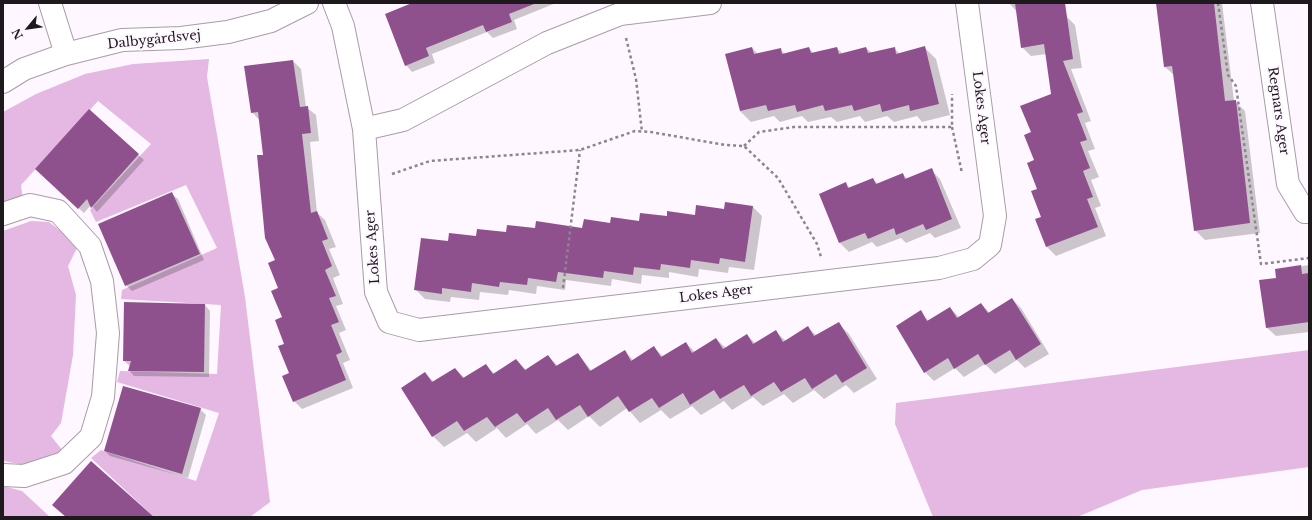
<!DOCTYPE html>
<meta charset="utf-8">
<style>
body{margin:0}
#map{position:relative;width:1312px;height:520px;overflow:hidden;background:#fff7ff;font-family:"Libre Baskerville",serif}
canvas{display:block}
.frame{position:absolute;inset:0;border:4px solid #1d191d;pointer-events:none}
.north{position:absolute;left:8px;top:8px;width:40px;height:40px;-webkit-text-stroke:3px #fff7ff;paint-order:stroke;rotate:241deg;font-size:11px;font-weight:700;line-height:16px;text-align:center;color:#1d191d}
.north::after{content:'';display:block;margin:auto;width:14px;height:18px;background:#1d191d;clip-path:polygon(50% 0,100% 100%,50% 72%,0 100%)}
</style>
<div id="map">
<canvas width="1312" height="520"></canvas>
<div class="frame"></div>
<div class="north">N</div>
</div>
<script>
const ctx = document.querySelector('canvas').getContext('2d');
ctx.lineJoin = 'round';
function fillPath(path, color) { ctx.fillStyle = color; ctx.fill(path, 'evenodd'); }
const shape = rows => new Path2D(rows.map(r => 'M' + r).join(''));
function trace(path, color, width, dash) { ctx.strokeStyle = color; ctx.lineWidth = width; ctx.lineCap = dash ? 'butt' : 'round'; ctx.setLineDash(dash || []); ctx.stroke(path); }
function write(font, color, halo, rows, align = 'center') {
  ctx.font = font + ' "Libre Baskerville",serif'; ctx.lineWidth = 4; ctx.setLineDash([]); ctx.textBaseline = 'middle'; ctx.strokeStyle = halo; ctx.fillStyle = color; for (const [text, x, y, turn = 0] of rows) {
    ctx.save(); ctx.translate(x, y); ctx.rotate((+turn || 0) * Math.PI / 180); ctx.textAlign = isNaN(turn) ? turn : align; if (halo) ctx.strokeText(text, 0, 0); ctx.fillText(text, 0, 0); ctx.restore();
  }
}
fillPath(shape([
 [209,59,207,77,245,297,270,502,250,517,154,517,91,458,101,450,196,481,219,413,117,382,120,371,217,374,221,305,121,299,122,290,217,248,186,185,96,222,90,210,151,144,98,101,21,185,23,200,3,206,3,112,36,94,85,74,133,64],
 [31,221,49,222,71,239,77,248,68,266,76,295,73,355,61,423,51,436,63,451,48,458,24,465,3,461,3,231],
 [1309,350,1309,467,1142,490,1077,517,933,517,895,424,896,403],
 [3,486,22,491,50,517,3,517]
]), '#e4b8e2');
fillPath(shape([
 [414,3,556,3,514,20,517,29,493,38,487,32,432,54,435,63,412,72,406,65],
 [1009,3,1064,3,1066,16,1075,25,1082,68,1071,69,1091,121,1085,123,1095,149,1088,151,1099,177,1091,180,1101,206,1095,208,1106,236,1056,256,1047,247,1037,220,1042,218,1035,161,1053,94,1047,54,1031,56,1022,47,1017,12],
 [1157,3,1222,3,1234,101,1245,111,1260,233,1205,240,1195,230,1175,76,1165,67],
 [752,48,758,54,780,49,785,54,809,48,814,54,837,48,843,54,866,48,872,53,894,48,900,54,925,48,936,59,950,115,922,122,917,116,894,122,887,116,865,122,860,116,837,122,831,117,808,122,802,116,780,122,774,116,751,122,740,111],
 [293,61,301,69,306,107,316,115,319,141,310,142,317,213,325,220,336,247,329,249,340,275,333,278,343,304,336,306,346,330,339,333,350,360,343,363,353,388,302,409,294,401,285,344,260,121,252,112],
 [89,111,144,160,97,212,91,205,84,213,42,175],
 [931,170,940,179,961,228,935,238,930,233,906,243,901,238,877,247,872,242,849,252,840,243,820,194,846,184,850,188,873,179,878,184,902,174,908,179],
 [172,194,178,199,204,260,132,291,126,285],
 [726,203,753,207,762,216,754,270,729,267,728,273,699,269,698,277,669,272,669,278,642,275,641,284,612,279,611,286,566,280,565,290,537,286,536,294,509,290,508,295,480,292,479,300,451,297,450,302,425,299,416,290,449,242,536,229,583,229,611,224,695,216,725,210],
 [1309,265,1309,332,1276,336,1266,327,1277,279,1276,270],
 [1012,299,1021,308,1049,354,1025,368,1017,360,995,374,985,364,964,377,955,368,934,381,925,372,920,312,929,321,950,308,959,317,981,304,990,313],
 [205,305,210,311,209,377,134,376,129,370,130,366,124,361],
 [838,323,849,334,877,379,854,393,846,385,824,399,814,390,793,403,784,394,763,406,753,397,732,410,724,401,701,415,692,406,670,419,661,410,640,423,627,408,600,427,589,416,568,430,558,420,536,434,527,424,506,438,497,428,476,442,467,433,444,447,433,436,425,373,434,382,455,369,465,378,485,365,495,374,516,360,526,370,548,356,558,366,578,354,592,371,625,351,633,360,654,348,664,357,686,343,695,352,716,339,726,348,747,335,756,344,776,332,786,341,808,328,817,336],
 [200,409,206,415,188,478,110,456,105,451]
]), '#0003');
fillPath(shape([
 [412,3,534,3,534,4,509,14,512,22,486,32,483,25,426,48,429,56,405,66,385,14],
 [1015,3,1065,3,1073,59,1063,61,1083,112,1077,114,1087,140,1080,142,1090,168,1083,171,1093,197,1087,199,1098,227,1046,247,1035,219,1041,217,1031,191,1037,189,1027,163,1034,160,1024,135,1031,132,1020,106,1051,94,1044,44,1021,48],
 [1156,3,1214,3,1225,101,1236,100,1250,223,1194,231,1172,66,1164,67],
 [925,46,939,104,910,111,909,105,882,112,880,104,854,111,852,105,825,111,823,105,797,112,795,105,768,111,766,105,740,111,725,54,752,47,754,54,781,48,782,54,809,47,811,53,837,47,839,54,866,47,868,53,895,47,896,54],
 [293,60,300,107,308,106,311,133,302,134,311,213,317,211,328,239,322,241,332,266,325,270,336,296,329,298,339,322,331,325,342,352,336,355,346,380,293,402,282,376,289,373,278,346,284,344,275,320,282,317,271,291,278,288,268,263,275,260,265,238,257,155,263,155,258,112,251,113,244,66],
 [89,109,139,154,91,208,87,199,78,209,35,169],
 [932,168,952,219,926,230,923,224,896,235,894,228,868,239,865,233,839,243,819,194,846,182,848,188,873,178,876,184,903,173,905,179],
 [172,192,200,254,125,286,98,224],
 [725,202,753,206,745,262,720,258,719,264,691,260,690,268,661,264,660,270,634,267,633,275,604,271,603,278,558,272,556,282,528,278,527,285,500,282,499,287,472,283,471,292,442,288,442,294,414,290,421,238,448,241,449,233,476,236,477,229,506,232,507,225,535,228,536,221,582,228,584,219,610,223,611,217,639,221,640,213,667,216,667,211,695,215,696,205,724,209],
 [1301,265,1302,274,1309,273,1309,322,1266,328,1259,280,1276,278,1275,269],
 [1012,298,1041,344,1016,360,1010,350,985,365,978,354,954,369,948,358,924,373,896,326,921,310,927,321,950,307,957,318,981,303,988,313],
 [124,302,205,304,204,372,128,371,131,361,123,361],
 [839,322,867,368,842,383,836,374,812,389,805,378,781,392,774,382,751,396,744,385,720,399,714,390,690,405,683,393,659,408,652,398,629,412,618,396,588,417,580,405,556,420,548,408,525,423,517,413,495,427,487,417,464,431,457,421,432,437,401,388,425,372,432,382,455,368,463,378,486,364,493,374,516,359,525,370,548,355,556,366,578,353,590,371,625,350,631,361,654,346,661,357,686,342,692,353,716,338,723,349,747,334,753,344,776,330,783,342,808,326,814,336],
 [123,386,201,408,182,474,104,451],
 [91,461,154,517,66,517,52,505]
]), '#8f518e');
const street = shape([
 [50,3,66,54],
 [334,3,343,26,364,129,376,292,389,322,419,330,939,268,973,259,990,245,995,216,967,3],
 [1262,3,1288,184,1305,212,1309,212],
 [3,82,24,69,66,54,122,40,181,38,228,32,271,21,307,3],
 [364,129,403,120,547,43,620,14,710,3],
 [3,214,30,205,58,211,90,246,102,281,108,333,103,397,91,437,64,463,24,476,3,475]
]);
trace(street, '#a99ca8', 24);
trace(shape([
 [1218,3,1228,75,1236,86,1261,264,1309,258],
 [1309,3,1309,4],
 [626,38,636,79,642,132],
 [952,127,962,173],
 [744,146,759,132,794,127,952,127,952,94],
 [392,174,430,161,580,150,635,131,651,132,725,145,744,146,778,178,817,244,821,257],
 [563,288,580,150]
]), '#8b868b', 2.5, [3, 3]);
trace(street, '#fff', 22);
write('13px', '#1d191d', '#fff7ff', [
 ["Dalbygårdsvej",154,40,-6],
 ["Lokes Ager",981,108,83],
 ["Regnars Ager",1278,111,82],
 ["Lokes Ager",373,247,-94],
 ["Lokes Ager",716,294,-7]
]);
</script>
